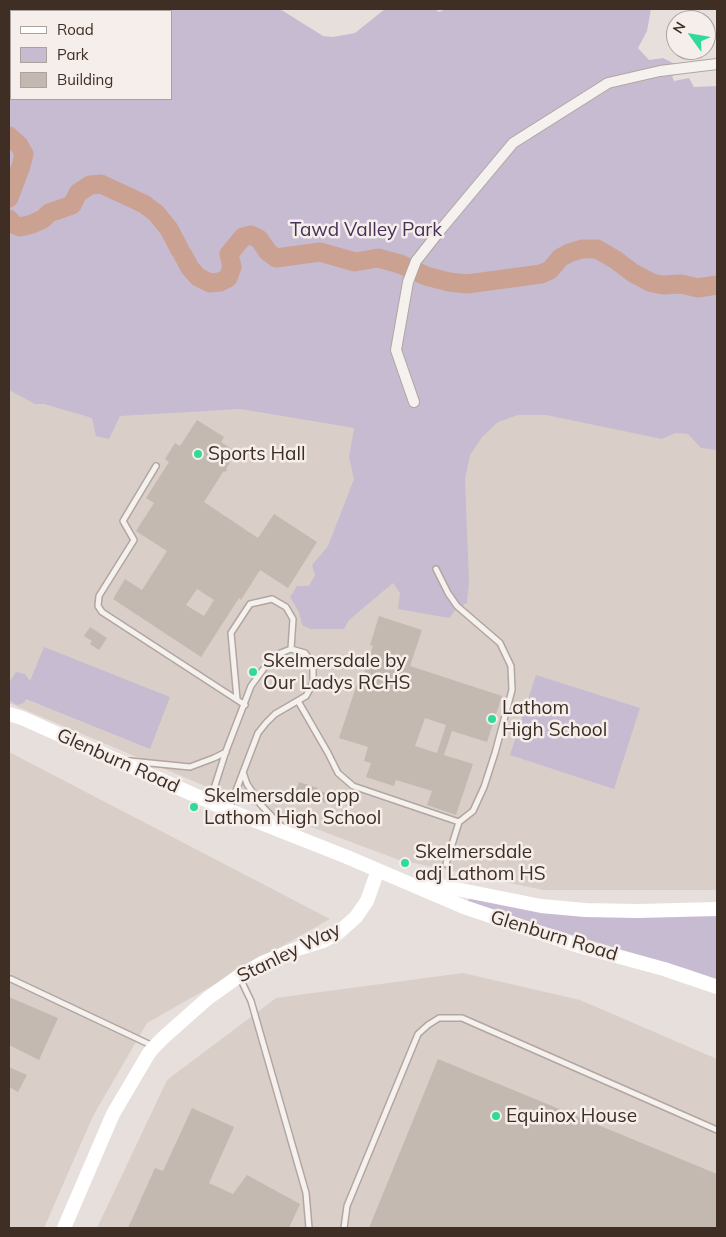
<!DOCTYPE html>
<style>
body{margin:0}
#map{position:relative;width:726px;height:1237px;overflow:hidden;background:#e7dfdb;font-family:Mulish,sans-serif}
canvas{display:block}
.frame{position:absolute;inset:0;border:10px solid #3e2e24;pointer-events:none}
.legend{position:absolute;left:10px;top:10px;width:162px;height:90px;box-sizing:border-box;background:#f5eeea;border:1px solid #aca19b;margin:0;padding:6px 9px;list-style:none;font-size:15px;color:#3e2e24}
.legend li{display:flex;align-items:center;gap:10px;height:25px}
.legend b{width:25px;border:1px solid #aca19b}
.north{position:absolute;left:666px;top:10px;width:50px;height:50px;box-sizing:border-box;background:#f5eeea;border:1px solid #aca19b;border-radius:50%;rotate:302deg;font-size:14px;font-weight:700;line-height:20px;text-align:center;color:#3e2e24}
.north::after{content:'';display:block;margin:auto;width:18px;height:22px;background:#31da9b;clip-path:polygon(50% 0,100% 100%,50% 72%,0 100%)}
</style>
<div id="map">
<canvas width="726" height="1237"></canvas>
<div class="frame"></div>
<ul class="legend">
<li><b style="height:6px;background:#fff"></b>Road</li>
<li><b style="height:14px;background:#c7bbd2"></b>Park</li>
<li><b style="height:14px;background:#c4b9b1"></b>Building</li>
</ul>
<div class="north">N</div>
</div>
<script>
const ctx = document.querySelector('canvas').getContext('2d');
ctx.lineJoin = 'round';
function fillPath(path, color) { ctx.fillStyle = color; ctx.fill(path, 'evenodd'); }
const shape = rows => new Path2D(rows.map(r => 'M' + r).join(''));
function trace(path, color, width, dash) { ctx.strokeStyle = color; ctx.lineWidth = width; ctx.lineCap = dash ? 'butt' : 'round'; ctx.setLineDash(dash || []); ctx.stroke(path); }
function write(font, color, halo, rows, align = 'center') {
  ctx.font = font + ' Mulish,sans-serif'; ctx.lineWidth = 5; ctx.setLineDash([]); ctx.textBaseline = 'middle'; ctx.strokeStyle = halo; ctx.fillStyle = color; for (const [text, x, y, turn = 0] of rows) {
    ctx.save(); ctx.translate(x, y); ctx.rotate((+turn || 0) * Math.PI / 180); ctx.textAlign = isNaN(turn) ? turn : align; if (halo) ctx.strokeText(text, 0, 0); ctx.fillText(text, 0, 0); ctx.restore();
  }
}
fillPath(shape([
 [9,383,471,400,717,432,717,890,543,890,399,860,231,797,9,703],
 [9,752,330,919,147,1023,93,1116,44,1228,9,1228],
 [463,973,580,1000,717,1059,717,1228,97,1228,167,1080,276,998]
]), '#d9cfc8');
fillPath(shape([
 [9,9,280,9,323,36,333,37,355,33,385,9,435,9,439,12,446,9,651,9,647,31,638,48,649,60,663,58,679,66,680,73,672,76,674,81,689,78,694,87,717,86,717,450,701,448,688,434,675,433,662,439,546,415,518,415,498,422,482,437,470,455,465,479,469,581,467,603,457,608,449,618,398,609,400,593,393,583,349,620,344,629,310,629,302,625,299,612,290,597,297,586,309,586,315,575,312,565,328,546,354,479,349,457,354,428,240,409,120,416,109,439,96,436,92,418,44,404,35,404,9,390],
 [11,11,171,11,171,99,11,99],
 [44,647,170,697,150,749,26,699,24,703,17,705,9,700,9,683,16,672,25,674,30,681],
 [536,675,640,708,614,789,510,755],
 [469,899,717,914,717,979,687,969,535,924,468,901]
]), '#c7bbd2');
trace(shape([
 [34,11,34,9],
 [11,66,11,71],
 [9,81,11,79]
]), '#cba291', 3);
trace(shape([
 [9,136,19,145,24,154,21,166,9,198],
 [9,219,13,224,20,227,32,224,43,219,49,213,72,205,78,193,90,185,101,184,144,204,156,213,169,229,180,250],
 [183,255,190,268,198,277,210,283,220,282,228,278,232,267,229,254,243,237,251,235,259,239,268,252,276,258,320,252,355,262,378,258,400,264,426,276,449,282,467,284,541,274,550,270,560,258,569,253,582,249,597,249,616,260,633,273,652,283,663,285,681,284,698,288,717,285]
]), '#cba291', 19);
fillPath(shape([
 [197,420,224,437,221,442,236,452,226,469,227,471,223,472,204,502,258,538,274,514,317,542,288,588,260,570,241,600,239,598,201,657,113,599,125,579,142,590,167,551,136,531,154,503,146,498,169,462,165,459,175,443,180,446],
 [197,589,214,600,204,616,186,605],
 [379,616,422,630,410,666,502,696,487,742,452,731,444,755,473,764,456,815,427,805,432,791,396,780,394,786,366,777,371,763,364,761,368,747,339,738,360,675,363,676,373,646,370,645],
 [425,718,446,725,437,753,415,746],
 [90,627,107,638,99,650,90,644,92,641,84,636],
 [299,782,318,788,317,790,329,794,326,803,295,794],
 [9,997,58,1018,39,1060,9,1045],
 [438,1059,717,1174,717,1228,369,1228],
 [9,1067,27,1075,18,1092,9,1087],
 [192,1108,234,1127,209,1183,233,1194,247,1175,300,1204,289,1228,128,1228,155,1168,163,1171]
]), '#c4b9b1');
const lane = shape([
 [156,466,123,521,134,540,99,596,98,606,102,612,245,705],
 [237,699,231,633,250,604,272,599,286,607,293,619,291,649],
 [298,701,328,753,338,773,353,786,459,822,473,811,484,787,495,753,512,690,511,666,500,643,457,606,448,593,436,569],
 [130,761,190,767,214,758,226,752],
 [243,772,247,784,261,805,281,826],
 [210,801,226,751,251,686,273,656,291,649,305,653,313,663,313,683,306,696,275,714,266,723,258,733,229,809],
 [446,864,459,822],
 [239,976,251,1001,306,1193,309,1228],
 [11,979,153,1046],
 [344,1228,347,1206,418,1034,428,1025,439,1018,462,1018,717,1130]
]);
const street = shape([
 [414,402,396,350,408,282,416,261,442,228,513,143,608,83,660,71,717,64]
]);
trace(lane, '#b1a6a0', 8);
trace(street, '#b1a6a0', 12);
trace(lane, '#f5f1ee', 5);
trace(street, '#f5f1ee', 10);
trace(shape([
 [9,714,22,718,228,810,347,857,464,907,579,946,664,969,717,987],
 [421,882,541,906,585,910,638,911,717,909],
 [64,1228,113,1114,149,1053,154,1047,164,1037,208,998,239,976,262,963,291,951,323,941,338,933,356,917,367,901,378,870]
]), '#fff', 14);
for (const [x, y, r, color] of [
 [198,454,5,"#31da9b"],
 [253,672,5,"#31da9b"],
 [492,719,5,"#31da9b"],
 [194,807,5,"#31da9b"],
 [405,863,5,"#31da9b"],
 [496,1116,5,"#31da9b"]
]) { const dot = new Path2D(); dot.arc(x, y, r, 0, 2 * Math.PI); ctx.fillStyle = color; ctx.fill(dot); trace(dot, '#f5eeea', 2); }
write('19px', '#49305b', '#f5eeea', [
 ["Tawd Valley Park",366,230]
]);
write('19px', '#3e2e24', '#f5eeea', [
 ["Sports Hall",208,454],
 ["Skelmersdale by",263,661],
 ["Our Ladys RCHS",263,683],
 ["Lathom",502,708],
 ["High School",502,730],
 ["Skelmersdale opp",204,796],
 ["Lathom High School",204,818],
 ["Skelmersdale",415,852],
 ["adj Lathom HS",415,874],
 ["Equinox House",506,1116]
], 'left');
write('19px', '#3e2e24', '#f5eeea', [
 ["Glenburn Road",118,761,24],
 ["Glenburn Road",554,936,17],
 ["Stanley Way",289,953,-26]
]);
</script>
